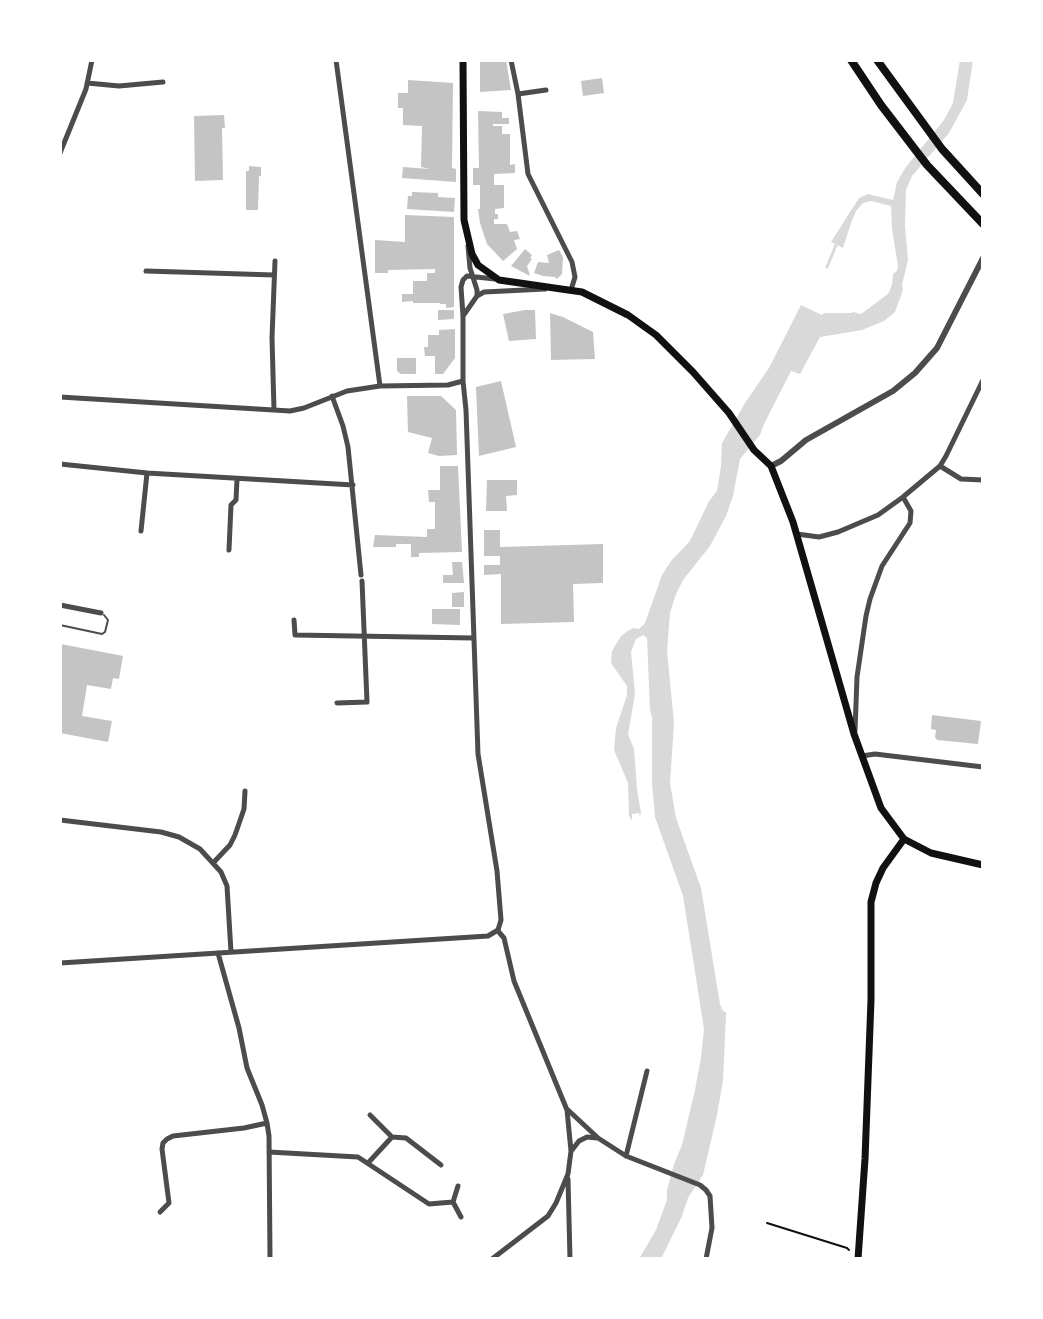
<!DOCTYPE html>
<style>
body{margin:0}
#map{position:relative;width:1043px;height:1319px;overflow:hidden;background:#fff;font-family:"DejaVu Sans",sans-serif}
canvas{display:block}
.frame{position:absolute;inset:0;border:62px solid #fff;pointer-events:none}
</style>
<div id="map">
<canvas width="1043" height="1319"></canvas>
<div class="frame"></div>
</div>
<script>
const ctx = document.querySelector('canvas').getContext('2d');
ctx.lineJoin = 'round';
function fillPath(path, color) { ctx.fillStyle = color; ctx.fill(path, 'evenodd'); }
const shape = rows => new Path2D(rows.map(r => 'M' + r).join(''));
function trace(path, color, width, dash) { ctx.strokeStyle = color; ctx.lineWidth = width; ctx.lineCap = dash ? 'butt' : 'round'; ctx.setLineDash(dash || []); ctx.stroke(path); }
fillPath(shape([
 [960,60,973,60,967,100,949,133,912,176,906,190,905,226,908,260,902,285,903,290,895,312,884,321,862,330,820,337,800,374,791,371,764,424,760,435,740,459,733,496,726,516,710,546,683,580,676,594,670,613,667,651,674,723,670,783,676,818,701,888,720,1004,723,1011,726,1012,726,1015,723,1080,717,1115,703,1175,688,1198,682,1216,661,1259,639,1259,656,1230,667,1200,667,1190,674,1164,682,1145,695,1090,701,1058,704,1029,683,896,655,817,652,783,652,717,650,710,647,638,643,635,636,639,631,652,635,694,628,734,634,749,637,789,641,813,640,817,639,813,632,814,632,821,629,816,628,783,614,750,616,728,627,695,627,686,611,663,612,651,621,636,628,631,633,628,639,629,645,623,662,575,671,561,690,541,709,501,717,491,721,466,722,443,745,403,769,368,801,305,822,315,824,313,851,313,853,312,861,314,888,294,892,285,893,274,897,271,898,266,892,229,891,206,871,201,863,203,856,211,851,223,843,248,831,242,859,198,868,194,893,200,897,182,906,167,944,120,953,103]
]), '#d9d9d9');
trace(shape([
 [827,267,836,245]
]), '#d9d9d9', 3);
fillPath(shape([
 [480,60,506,60,511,90,480,92],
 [602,78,604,93,583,96,581,81],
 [408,80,453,83,452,168,456,169,456,182,402,178,403,167,430,169,421,167,422,126,403,125,403,108,398,108,398,93,408,93],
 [478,111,502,112,502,118,509,118,509,124,493,124,493,126,502,126,502,134,510,134,510,165,515,164,515,173,494,174,494,185,504,185,504,208,495,209,495,214,498,214,498,219,494,219,494,224,507,224,510,232,517,231,520,239,514,240,517,249,503,261,487,244,480,223,478,209,480,209,480,185,473,185,473,168,479,168],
 [224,115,225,128,222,128,223,180,195,181,194,116],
 [249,166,261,167,261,176,259,176,258,210,246,210,246,171,249,171],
 [412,192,438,193,438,197,455,198,454,212,407,209,408,196,412,196],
 [405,215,454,217,454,307,446,308,446,304,440,304,440,303,413,303,413,301,402,302,402,294,413,294,413,281,427,281,427,273,435,273,435,269,388,270,388,273,375,273,375,240,405,242],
 [525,249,532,255,530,258,532,259,527,266,530,276,511,266],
 [559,250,563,257,562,274,557,279,555,277,543,276,534,273,538,262,549,263,547,255],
 [438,310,454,310,454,319,438,320],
 [525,310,535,310,536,339,509,341,503,314],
 [550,313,563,317,593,332,595,359,551,360],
 [455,329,455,358,443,374,435,374,435,356,425,356,424,347,428,347,428,335,439,335,439,330],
 [397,358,416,358,416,374,401,374,397,371],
 [501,381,516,447,479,456,476,387],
 [407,396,441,396,456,410,457,455,439,456,428,453,432,438,408,432],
 [440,466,458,466,462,552,419,553,419,557,411,557,411,544,396,544,396,547,373,547,375,535,427,537,427,529,435,529,435,502,429,502,428,490,440,490],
 [487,480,517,480,517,495,506,496,507,511,486,511],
 [484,530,500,530,500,547,603,544,603,583,573,584,574,622,501,624,501,574,484,575,484,565,500,565,500,556,484,556],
 [452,562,462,562,464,583,443,583,443,575,453,575],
 [464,592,464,607,452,607,452,593],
 [432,609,460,609,460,625,432,624],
 [61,644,123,656,119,679,113,678,111,689,87,685,82,716,112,721,108,742,60,733],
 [932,715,981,721,978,744,937,740,935,737,936,730,931,729]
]), '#c4c4c4');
trace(shape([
 [767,1223,847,1248,849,1250]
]), '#111', 2);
trace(shape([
 [60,625,102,634,105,632,108,620,104,615]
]), '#4c4c4c', 2);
trace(shape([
 [336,60,380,386],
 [511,60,518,94,528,174,572,262,575,277,571,290],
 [87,83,119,86,163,82],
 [518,94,546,90],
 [60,153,86,89,92,60],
 [468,246,470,268,477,290,477,296],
 [146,271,274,275],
 [495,279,467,276,463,280,461,287,463,316,463,381,466,410,478,754,497,871,501,920,498,930],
 [463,316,477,296,484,292,545,289],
 [332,396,343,426,348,447,361,575],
 [60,397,290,411,304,408,347,391,380,386,448,385,463,381],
 [274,410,272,338,275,261],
 [60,464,147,473,353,485],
 [940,466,961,479,983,480],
 [141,531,147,473],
 [797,534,819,537,838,532,878,515,903,497,940,466,946,456,983,380],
 [229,550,231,505,236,500,237,479],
 [60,605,101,613],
 [294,620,295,635,473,638],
 [337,703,367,702,362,581],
 [855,731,857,677,866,616,870,599,882,566,910,523,911,511,903,497],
 [862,756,875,754,983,767],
 [60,820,161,832,179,837,200,849,221,872,227,886,231,952],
 [214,862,230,845,235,835,244,809,245,791],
 [218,953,239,1028,247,1068,262,1105,267,1123,269,1136,270,1259],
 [60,963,488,936,498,930],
 [568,1110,598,1138,626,1156,700,1185,706,1190,710,1196,712,1228,706,1259],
 [370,1115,392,1137,406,1138,441,1165],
 [572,1150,579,1141,587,1137,597,1138],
 [269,1152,358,1157,429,1204,453,1202],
 [626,1156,647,1071],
 [368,1163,392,1137],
 [568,1179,570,1259],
 [458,1186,453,1202,461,1217],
 [160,1212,169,1203,162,1149,163,1143,167,1139,173,1136,244,1128,267,1123],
 [492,1259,548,1216,556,1203,568,1174,571,1151,567,1110,514,981,504,938,498,931]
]), '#4c4c4c', 5);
trace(shape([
 [771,466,781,461,806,440,893,391,915,373,937,348,983,258]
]), '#4c4c4c', 6);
trace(shape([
 [463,60,464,220,472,254,478,265,499,280,582,292,628,315,656,335,693,372,729,413,754,450,771,466,793,522,854,734,881,808,904,839,931,853,983,865],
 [858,1259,865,1159,871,1000,871,902,876,883,883,868,904,839]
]), '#111', 7);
trace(shape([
 [851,60,881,105,927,165,983,224],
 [877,60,942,149,983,194]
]), '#111', 8);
</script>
